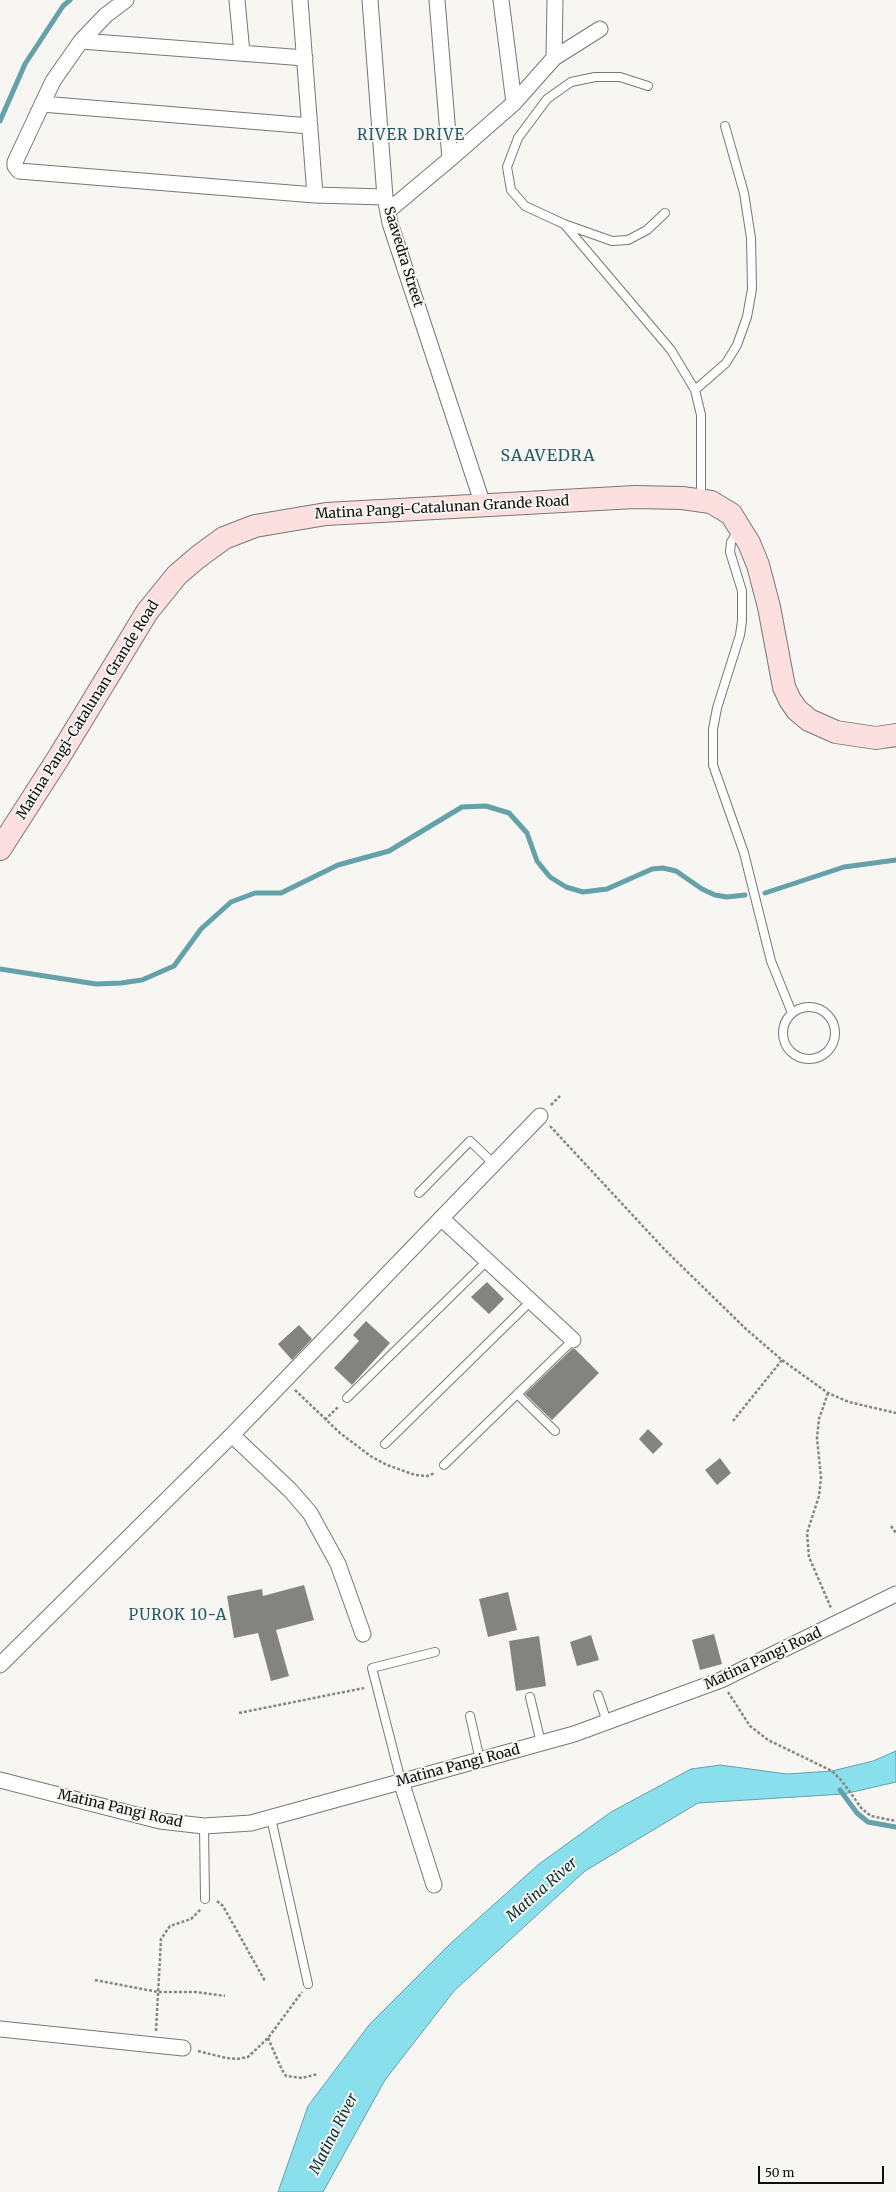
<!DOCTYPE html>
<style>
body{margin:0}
#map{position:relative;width:896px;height:2192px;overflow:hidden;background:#f7f6f3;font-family:Merriweather,serif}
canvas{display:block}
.scale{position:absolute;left:758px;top:2166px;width:126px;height:18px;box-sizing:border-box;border:2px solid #0f0f0e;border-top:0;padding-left:5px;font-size:12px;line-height:14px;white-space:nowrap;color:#0f0f0e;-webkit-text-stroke:3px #f7f6f3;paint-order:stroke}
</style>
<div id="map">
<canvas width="896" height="2192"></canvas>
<div class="scale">50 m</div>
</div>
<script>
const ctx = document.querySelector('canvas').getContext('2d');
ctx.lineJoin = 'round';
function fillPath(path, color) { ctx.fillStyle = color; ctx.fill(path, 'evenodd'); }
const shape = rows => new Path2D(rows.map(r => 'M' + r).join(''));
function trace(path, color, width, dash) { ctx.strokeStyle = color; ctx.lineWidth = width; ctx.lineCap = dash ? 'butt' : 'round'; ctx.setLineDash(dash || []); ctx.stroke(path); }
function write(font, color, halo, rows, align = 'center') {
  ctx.font = font + ' Merriweather,serif'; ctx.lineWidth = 4; ctx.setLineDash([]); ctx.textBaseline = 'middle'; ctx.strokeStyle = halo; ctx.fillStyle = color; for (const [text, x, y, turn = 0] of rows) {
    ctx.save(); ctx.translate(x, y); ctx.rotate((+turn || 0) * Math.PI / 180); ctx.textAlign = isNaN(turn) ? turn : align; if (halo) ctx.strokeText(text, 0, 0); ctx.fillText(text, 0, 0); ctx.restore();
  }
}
const water = shape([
 [896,1751,896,1782,844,1794,698,1803,585,1871,454,1991,385,2080,323,2192,278,2192,308,2106,369,2025,451,1943,539,1864,611,1812,691,1769,720,1765,787,1774,832,1771,873,1761,896,1751]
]);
fillPath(water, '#89dfeb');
trace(water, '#64a1a9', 1);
trace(shape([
 [0,121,25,64,63,6,70,0],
 [765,893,844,867,896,860],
 [0,969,96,984,121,983,142,980,174,966,201,929,231,902,255,893,281,893,338,865,389,851,462,807,486,806,509,813,527,833,537,861,550,877,566,887,583,892,607,889,652,869,663,868,676,871,702,889,715,895,727,897,745,895],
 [840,1790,857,1813,868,1822,896,1827]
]), '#64a1a9', 5);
fillPath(shape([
 [487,1282,504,1299,489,1314,471,1297],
 [366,1321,390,1343,352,1385,334,1368,359,1341,353,1335],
 [299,1325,312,1339,292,1360,278,1344],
 [572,1349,575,1349,599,1373,552,1420,525,1394],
 [648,1429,663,1444,653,1454,639,1439],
 [720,1458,731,1473,717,1485,705,1470],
 [304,1585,314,1620,276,1630,289,1676,271,1681,258,1633,234,1638,227,1596,262,1589,263,1596],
 [508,1592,517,1630,488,1637,479,1599],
 [714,1634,722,1664,700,1670,692,1640],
 [591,1635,599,1660,577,1666,570,1642],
 [539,1636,546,1686,516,1691,509,1641]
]), '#838380');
const lane = shape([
 [648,86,620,77,595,77,571,82,547,99,518,138,507,167,511,190,525,206,564,224,612,241,628,240,647,230,665,213],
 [565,225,671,350,695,390,701,415,701,499],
 [695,390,726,363,737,345,747,317,752,289,751,238,744,193,725,126],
 [739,529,731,542,730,552,742,591,742,621,740,635,717,708,713,729,713,765,744,853,771,961,792,1013],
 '783 1033a26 26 0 1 1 52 0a26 26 0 1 1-52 0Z',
 [419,1193,470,1141,494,1164],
 [517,1394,555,1431],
 [347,1398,487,1261],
 [385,1444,531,1301],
 [444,1465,573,1340],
 [598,1695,607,1722],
 [530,1697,541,1743],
 [470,1716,480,1760],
 [401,1781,372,1668,435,1652],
 [271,1818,308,1984],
 [204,1826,205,1899]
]);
const street = shape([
 [126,0,106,15,81,41,53,81,15,162,15,166,19,171,315,195,385,197],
 [237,0,242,53],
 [300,0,315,195],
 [370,0,385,197,390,223,483,505],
 [501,0,514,103],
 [81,41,305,58],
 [554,58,555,0],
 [42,104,310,126],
 [450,159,514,103,554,58,600,29],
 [388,211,450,159,437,0],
 [441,1218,573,1340],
 [232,1435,290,1490,310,1513,338,1564,363,1634],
 [0,1665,232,1435,540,1116],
 [0,1780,160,1821,204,1826,251,1823,574,1734,721,1680,896,1594],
 [401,1781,434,1885],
 [0,2029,183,2048]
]);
const secondary = shape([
 [0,849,59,757,147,612,177,575,198,557,224,538,255,526,326,514,635,497,682,498,711,502,731,514,749,543,758,565,769,607,784,687,790,700,797,710,809,720,836,732,876,738,896,735]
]);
trace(lane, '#787775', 10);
trace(street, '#787775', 17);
trace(secondary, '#787775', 24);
trace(shape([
 [551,1105,560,1096],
 [550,1126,665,1250,746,1329,782,1360,828,1393,849,1402,896,1413],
 [295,1390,340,1433,372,1457,387,1465,415,1475,427,1476,435,1473],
 [828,1393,819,1419,817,1438,821,1478,819,1496,807,1533,809,1557,831,1608],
 [325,1420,339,1406],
 [733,1421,782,1360],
 [891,1526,896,1533],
 [728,1692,750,1726,768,1740,832,1771,842,1781,862,1809,871,1816,896,1821],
 [239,1713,364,1688],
 [217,1901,223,1906,265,1981],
 [95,1980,158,1992,196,1992,225,1996],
 [156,2031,161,1939,170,1926,191,1919,201,1909],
 [268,2038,282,2070,286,2076,302,2078,318,2074],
 [198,2051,226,2058,237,2059,248,2057,268,2038,302,1992]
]), '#878684', 2.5, [3, 2]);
trace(lane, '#fff', 8);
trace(street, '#fff', 15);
trace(secondary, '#fce0df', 22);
write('14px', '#0f0f0e', '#f7f6f3', [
 ["Saavedra Street",403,257,73],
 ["Matina Pangi-Catalunan Grande Road",442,508,-3],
 ["Matina Pangi-Catalunan Grande Road",88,710,-58],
 ["Matina Pangi Road",763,1659,-25],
 ["Matina Pangi Road",458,1766,-15],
 ["Matina Pangi Road",120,1809,13]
]);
ctx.letterSpacing = '1px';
write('15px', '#235c65', '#f7f6f3', [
 ["RIVER DRIVE",411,136],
 ["PUROK 10-A",178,1616]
]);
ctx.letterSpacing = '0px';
write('italic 15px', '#063237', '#f7f6f3', [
 ["Matina River",542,1890,-41],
 ["Matina River",334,2134,-63]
]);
ctx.letterSpacing = '1px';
write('16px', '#235c65', '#f7f6f3', [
 ["SAAVEDRA",548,456]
]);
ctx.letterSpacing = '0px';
</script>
